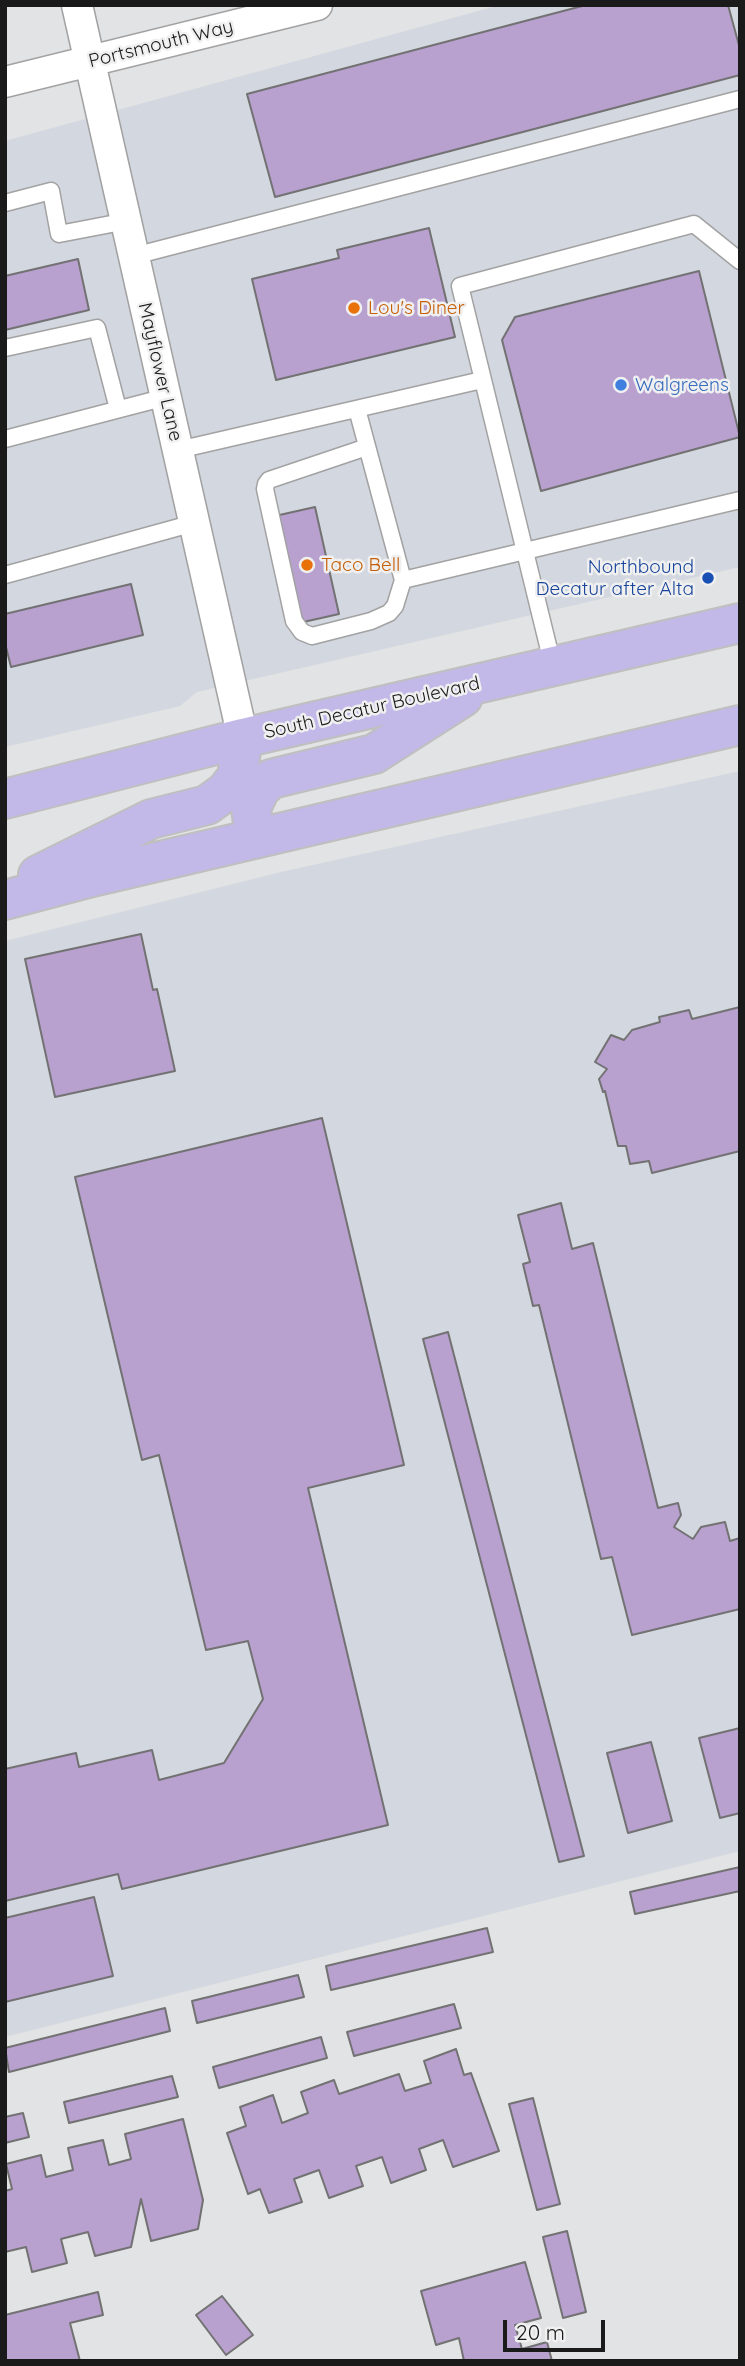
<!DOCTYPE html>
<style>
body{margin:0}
#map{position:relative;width:745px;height:2366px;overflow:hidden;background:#e2e3e4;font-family:Quicksand,sans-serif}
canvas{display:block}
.frame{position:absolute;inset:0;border:7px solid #1a1a1b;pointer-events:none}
.scale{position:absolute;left:503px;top:2320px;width:102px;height:32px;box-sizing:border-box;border:4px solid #1a1a1b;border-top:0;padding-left:9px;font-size:21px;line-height:24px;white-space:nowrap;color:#1a1a1b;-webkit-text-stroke:5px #f0f0f1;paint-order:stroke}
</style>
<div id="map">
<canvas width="745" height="2366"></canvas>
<div class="frame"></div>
<div class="scale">20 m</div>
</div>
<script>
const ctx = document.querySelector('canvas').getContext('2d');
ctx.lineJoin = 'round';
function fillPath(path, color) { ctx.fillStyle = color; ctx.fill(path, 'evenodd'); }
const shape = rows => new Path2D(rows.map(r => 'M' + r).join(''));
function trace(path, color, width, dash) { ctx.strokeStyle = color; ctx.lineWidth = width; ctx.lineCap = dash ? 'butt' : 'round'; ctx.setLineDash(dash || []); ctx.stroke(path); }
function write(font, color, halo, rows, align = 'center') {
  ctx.font = font + ' Quicksand,sans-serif'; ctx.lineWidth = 5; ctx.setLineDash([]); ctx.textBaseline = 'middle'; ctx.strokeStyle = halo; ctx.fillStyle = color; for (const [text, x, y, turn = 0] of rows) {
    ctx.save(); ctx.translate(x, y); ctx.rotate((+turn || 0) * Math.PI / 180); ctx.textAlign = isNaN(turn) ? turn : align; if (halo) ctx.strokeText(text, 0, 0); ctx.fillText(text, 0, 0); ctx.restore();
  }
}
fillPath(shape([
 [500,5,740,5,740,567,197,692,180,706,5,747,5,141],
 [740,771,740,1851,5,2037,5,941,281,872]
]), '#d3d7df');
const building = shape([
 [586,5,728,5,740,49,740,75,275,197,247,94,586,5],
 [429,228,455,337,276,380,252,279,339,258,337,250,429,228],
 [78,259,89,310,5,330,5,276,78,259],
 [699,271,740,437,541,491,502,340,515,317,699,271],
 [315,507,339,614,299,623,275,516,315,507],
 [131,584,143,635,11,667,5,643,5,614,131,584],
 [141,934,153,990,157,989,175,1071,55,1097,25,959,141,934],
 [740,1007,740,1151,652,1173,649,1161,630,1164,626,1146,618,1146,605,1091,603,1092,599,1079,607,1069,595,1062,611,1035,624,1040,632,1030,660,1022,659,1017,689,1010,692,1019,740,1007],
 [322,1118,404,1465,308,1488,388,1825,122,1889,118,1874,5,1901,5,1769,76,1753,79,1767,152,1750,159,1780,224,1763,263,1699,248,1641,206,1650,159,1455,142,1460,75,1177,322,1118],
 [561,1203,572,1249,593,1243,658,1508,678,1503,681,1515,674,1527,693,1539,701,1527,725,1522,730,1541,740,1538,740,1609,632,1635,612,1557,601,1559,539,1305,533,1306,523,1264,530,1262,518,1215,561,1203],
 [448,1332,584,1856,559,1862,423,1339,448,1332],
 [740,1728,740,1813,720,1818,699,1738,740,1728],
 [651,1742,672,1821,628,1833,607,1753,651,1742],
 [740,1867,740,1891,635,1914,630,1892,740,1867],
 [94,1897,113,1976,5,2002,5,1918,94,1897],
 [487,1928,493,1952,331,1990,326,1966,487,1928],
 [298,1975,304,1997,197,2023,192,2001,298,1975],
 [454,2004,461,2028,354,2056,347,2032,454,2004],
 [165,2008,170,2031,9,2072,5,2048,165,2008],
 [321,2037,327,2058,219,2088,213,2067,321,2037],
 [456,2049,464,2075,471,2073,499,2151,453,2167,443,2140,419,2149,426,2170,391,2183,382,2157,356,2166,363,2186,329,2198,319,2170,294,2179,302,2202,269,2213,260,2189,248,2194,227,2133,246,2126,240,2107,273,2095,282,2123,308,2113,301,2092,334,2080,339,2094,399,2074,405,2091,431,2083,424,2061,456,2049],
 [172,2076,178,2097,69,2123,64,2102,172,2076],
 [533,2098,560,2204,537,2210,509,2104,533,2098],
 [23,2113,29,2137,5,2143,5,2117,23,2113],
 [183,2119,203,2200,198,2229,151,2241,141,2199,131,2247,95,2256,88,2232,61,2239,67,2263,32,2272,26,2247,5,2252,5,2191,12,2189,6,2164,41,2155,46,2177,73,2170,68,2148,103,2140,109,2165,131,2159,125,2134,183,2119],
 [567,2231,586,2312,563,2318,543,2237,567,2231],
 [525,2262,541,2318,515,2325,522,2349,547,2342,552,2361,464,2361,459,2338,436,2345,421,2291,525,2262],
 [98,2292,103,2315,70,2323,80,2361,5,2361,5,2315,98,2292],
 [222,2296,253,2335,226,2355,196,2315,222,2296]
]);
fillPath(building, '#b8a0cf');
trace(building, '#737273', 2);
const lane = shape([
 [5,203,51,191,59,234,127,221],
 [134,256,740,99],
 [5,348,97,328,118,409],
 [357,409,403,580,740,500],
 [5,439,166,397],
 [367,447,269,480,266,484,265,489,294,621,302,632,312,636,371,621,389,613,395,606,403,580],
 [178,450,482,380],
 [5,575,194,523],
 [553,666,460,286,694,224,740,261]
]);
const street = shape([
 [77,5,243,738],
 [5,82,317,5]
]);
const primary = shape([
 [5,799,243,738,740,623],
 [255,839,251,808,260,789,271,779,374,754,463,697],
 [38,875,151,819,207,805,225,792,237,777,243,738],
 [5,900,92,877,740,725]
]);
trace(lane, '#a2a2a3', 19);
trace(street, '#a2a2a3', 33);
trace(primary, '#bfbfbf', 42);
trace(lane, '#fff', 16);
trace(street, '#fff', 30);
trace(primary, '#c3b9e8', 38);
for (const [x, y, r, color] of [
 [354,308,7,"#e8710a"],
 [621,385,7,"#3f7fe0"],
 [307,565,7,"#e8710a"],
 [708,578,7,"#1a4fb4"]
]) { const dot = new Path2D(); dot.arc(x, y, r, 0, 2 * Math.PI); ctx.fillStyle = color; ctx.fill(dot); trace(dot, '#f0f0f1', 2.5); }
write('19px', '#1a1a1b', '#f0f0f1', [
 ["Portsmouth Way",161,44,-14],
 ["Mayflower Lane",160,372,77],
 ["South Decatur Boulevard",372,708,-13]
]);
write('19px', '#c56008', '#f0f0f1', [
 ["Lou's Diner",368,308],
 ["Taco Bell",321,565]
], 'left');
write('19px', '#366cbe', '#f0f0f1', [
 ["Walgreens",635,385]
], 'left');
write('19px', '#164399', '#f0f0f1', [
 ["Northbound",694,567],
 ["Decatur after Alta",694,589]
], 'right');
</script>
